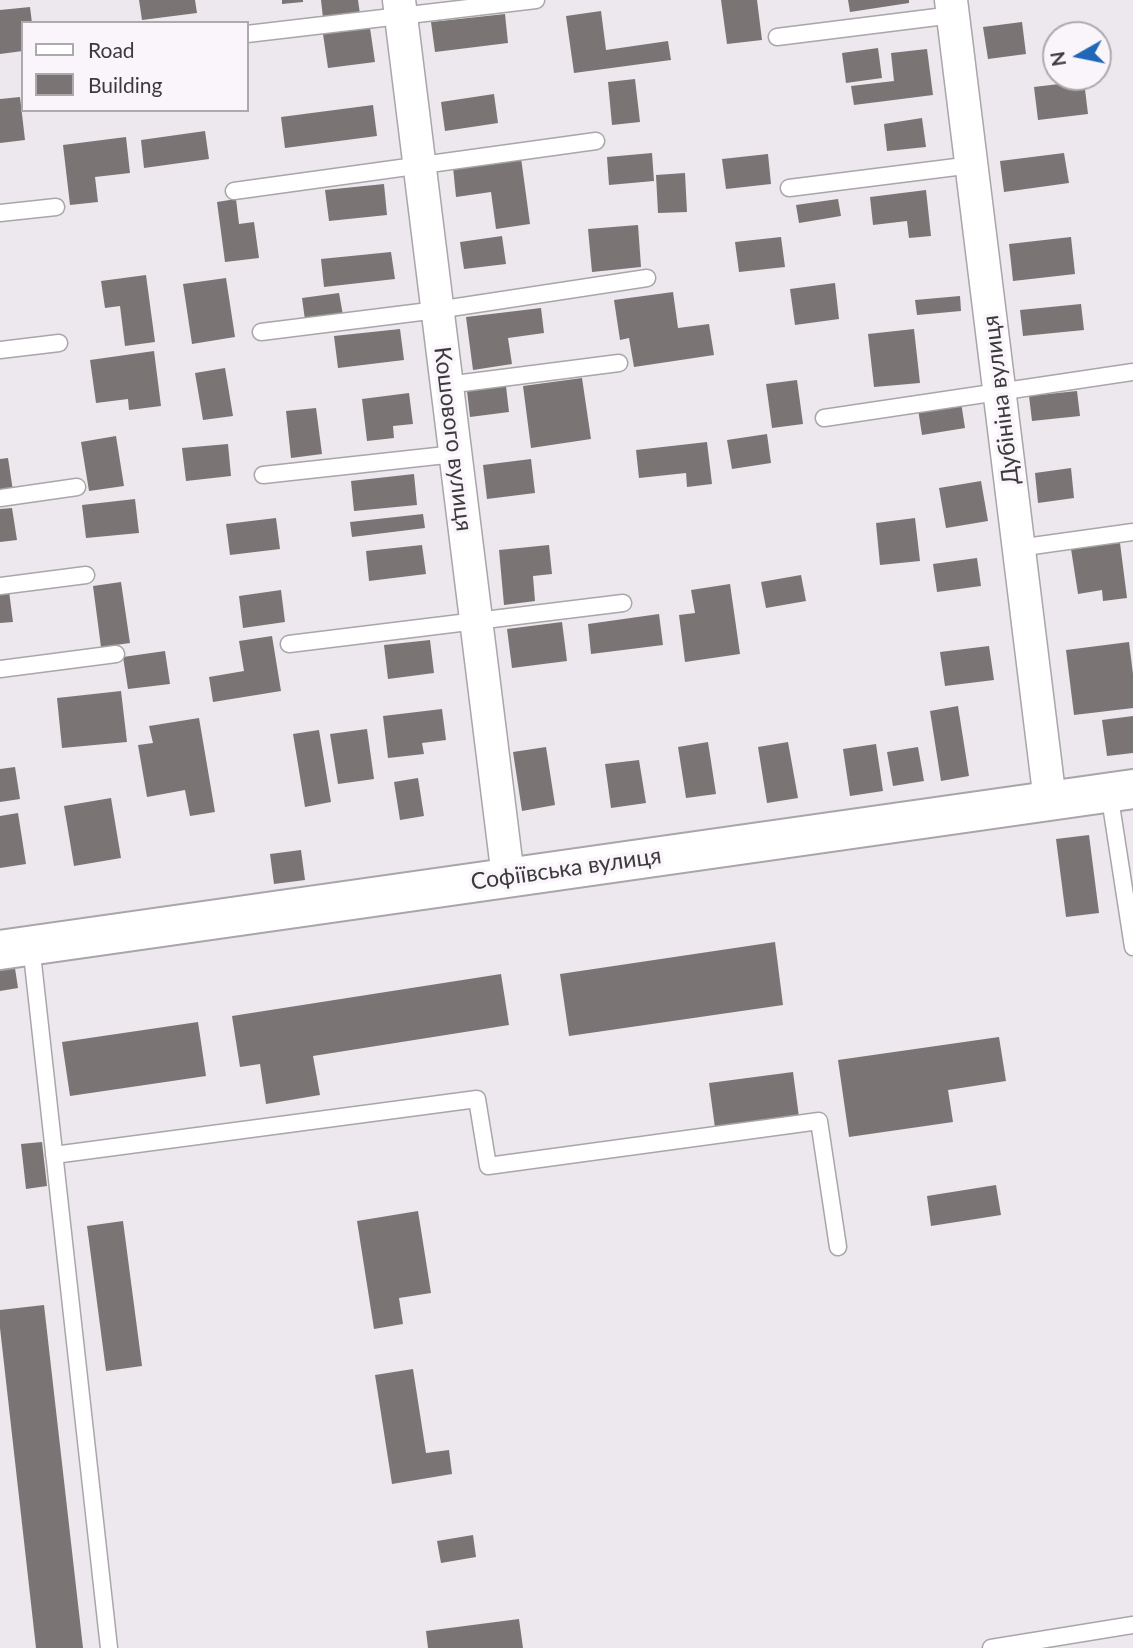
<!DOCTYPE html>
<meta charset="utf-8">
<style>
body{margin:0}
#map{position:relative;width:1133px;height:1648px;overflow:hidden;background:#ece8ed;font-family:Lato,sans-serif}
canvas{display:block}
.legend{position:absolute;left:21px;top:21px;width:228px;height:91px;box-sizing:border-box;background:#f9f5fa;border:2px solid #adaaae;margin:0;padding:9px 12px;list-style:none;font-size:21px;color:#3c3a3c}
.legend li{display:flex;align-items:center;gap:14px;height:35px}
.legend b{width:35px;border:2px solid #adaaae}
.north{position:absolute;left:1042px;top:21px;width:70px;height:70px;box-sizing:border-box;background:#f9f5fa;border:2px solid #adaaae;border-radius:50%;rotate:261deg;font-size:19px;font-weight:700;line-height:28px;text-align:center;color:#3c3a3c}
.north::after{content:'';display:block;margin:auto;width:24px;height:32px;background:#2167b7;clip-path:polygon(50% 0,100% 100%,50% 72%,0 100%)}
</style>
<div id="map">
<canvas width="1133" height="1648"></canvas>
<ul class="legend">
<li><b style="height:9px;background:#fff"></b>Road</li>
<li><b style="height:19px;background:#7a7574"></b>Building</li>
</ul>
<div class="north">N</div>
</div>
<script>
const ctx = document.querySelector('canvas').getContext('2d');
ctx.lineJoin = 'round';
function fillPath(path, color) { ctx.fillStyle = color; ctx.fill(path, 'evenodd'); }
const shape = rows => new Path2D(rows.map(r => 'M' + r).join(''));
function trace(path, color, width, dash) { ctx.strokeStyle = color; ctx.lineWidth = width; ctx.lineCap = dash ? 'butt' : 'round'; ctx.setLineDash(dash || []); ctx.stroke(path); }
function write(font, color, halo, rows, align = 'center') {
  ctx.font = font + ' Lato,sans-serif'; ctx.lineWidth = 7; ctx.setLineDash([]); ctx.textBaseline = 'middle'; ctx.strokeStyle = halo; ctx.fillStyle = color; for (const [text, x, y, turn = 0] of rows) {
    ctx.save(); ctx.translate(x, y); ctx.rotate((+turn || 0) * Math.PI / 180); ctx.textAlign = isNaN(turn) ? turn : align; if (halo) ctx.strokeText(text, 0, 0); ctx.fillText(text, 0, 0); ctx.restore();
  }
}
fillPath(shape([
 [139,0,195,0,197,13,142,20],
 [282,0,303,0,303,2,282,4],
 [321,0,358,0,360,14,323,18],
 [721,0,757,0,762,40,727,44],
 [848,0,909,0,909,3,850,12],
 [30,7,32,23,23,23,23,51,0,54,0,10],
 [601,11,606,50,668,41,671,60,574,73,566,16],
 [505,14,508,43,435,52,431,22],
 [1022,22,1026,54,988,59,983,27],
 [370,28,375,62,328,68,323,34],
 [878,48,882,78,846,83,842,53],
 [927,49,933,95,854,105,851,86,894,81,891,53],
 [635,79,640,122,612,125,608,82],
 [1084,81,1088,114,1038,120,1034,87],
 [494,94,498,123,445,131,441,102],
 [20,97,25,140,0,143,0,99],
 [373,105,377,136,285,148,281,117],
 [922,118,926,147,887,151,884,124],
 [205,131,209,159,144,168,141,140],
 [126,137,130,173,95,177,98,202,70,205,63,145],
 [652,153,654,181,609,185,607,157],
 [1064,153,1069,183,1004,192,1000,161],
 [768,154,771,184,726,189,722,159],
 [521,158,530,224,496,229,491,192,456,197,453,167],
 [685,173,687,212,658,213,656,175],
 [384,184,387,215,329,221,325,190],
 [926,190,931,236,909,238,907,221,873,225,870,197],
 [236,199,239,224,254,222,259,258,225,262,217,202],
 [838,199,841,216,799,223,796,205],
 [638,225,641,267,592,272,588,229],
 [502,236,506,264,464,269,460,242],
 [781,237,785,267,739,272,735,242],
 [1071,237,1075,274,1013,281,1009,244],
 [391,252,395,279,324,287,321,259],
 [146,275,155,342,125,346,120,306,105,308,101,281],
 [226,278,235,337,192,344,183,284],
 [835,283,839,319,795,325,790,289],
 [673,292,678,328,709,324,714,355,634,367,629,338,620,340,614,300],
 [339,293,343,315,305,320,302,298],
 [960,296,961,311,917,315,915,300],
 [1081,304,1084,330,1023,336,1020,310],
 [541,308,544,333,508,338,512,364,473,370,466,317],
 [400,329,404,360,338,368,334,336],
 [914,329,920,383,874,387,868,334],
 [154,351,161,406,129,410,128,399,96,403,90,360],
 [225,368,233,416,203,420,195,373],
 [582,378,591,439,531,448,523,386],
 [797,380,803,424,772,428,766,384],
 [506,386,509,412,470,417,467,391],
 [1077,391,1080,416,1032,421,1029,396],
 [409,393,413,424,393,426,394,438,367,441,362,399],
 [961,402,965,428,922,435,918,409],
 [316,408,322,454,291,458,286,411],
 [767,434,771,463,732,469,727,440],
 [116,436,124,486,89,491,81,442],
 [707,442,712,484,687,487,686,473,639,478,636,450],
 [228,444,231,476,186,481,182,448],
 [8,458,13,491,0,492,0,459],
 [531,459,535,493,487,499,483,465],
 [1071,468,1074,498,1038,503,1035,473],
 [414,474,417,505,354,511,351,481],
 [981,481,988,521,946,528,939,488],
 [135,499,139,533,86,538,82,505],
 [12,508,17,540,0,542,0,509],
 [423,514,425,528,352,537,350,522],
 [276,518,280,549,230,555,226,524],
 [915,518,920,561,880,565,876,523],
 [1120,543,1127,598,1103,601,1102,590,1078,594,1071,549],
 [422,545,426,574,369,581,366,551],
 [549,545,552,574,533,576,535,601,504,605,499,550],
 [977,558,981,586,937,592,933,564],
 [801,575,806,601,766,608,761,582],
 [121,582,130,643,101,647,93,586],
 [730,584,740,654,685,662,679,615,695,613,691,590],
 [281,590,285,622,243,628,239,596],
 [9,591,13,622,0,623,0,592],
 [659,614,663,645,591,654,588,624],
 [562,622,567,661,512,668,507,629],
 [272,636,281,691,213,702,209,677,244,671,239,641],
 [430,640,434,673,388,679,384,645],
 [1129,642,1133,674,1133,708,1074,715,1066,650],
 [989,646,994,680,945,686,940,652],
 [165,651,170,684,128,689,123,657],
 [121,691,127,742,62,748,57,698],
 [958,706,969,776,941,781,930,711],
 [442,709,446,740,422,743,424,754,388,758,383,716],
 [1133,716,1133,753,1107,756,1102,720],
 [199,718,215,812,190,816,185,790,147,797,138,745,153,743,149,726],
 [367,729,374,779,338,784,330,734],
 [319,730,331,802,305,807,293,734],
 [708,742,716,794,686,798,678,747],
 [788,742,798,798,767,803,758,747],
 [876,744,883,791,850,796,843,749],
 [546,747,555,805,522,811,513,752],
 [918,747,924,781,893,786,887,752],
 [639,760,646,803,611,808,605,764],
 [15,767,20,799,0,802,0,769],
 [418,778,424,816,400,820,394,782],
 [111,798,121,858,74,866,64,806],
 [18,813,26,864,0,868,0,816],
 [1089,835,1099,913,1066,917,1056,839],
 [301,850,305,880,274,884,270,854],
 [775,942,783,1005,569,1036,560,974],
 [15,968,18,988,0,991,0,970],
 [501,974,509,1025,313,1056,320,1095,266,1104,260,1064,240,1067,232,1016],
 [198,1022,206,1076,70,1096,62,1042],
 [999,1037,1006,1081,948,1090,953,1122,849,1137,838,1060],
 [793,1072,799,1117,715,1128,709,1083],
 [42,1142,47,1186,26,1189,21,1144],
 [996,1185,1001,1215,931,1226,927,1196],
 [418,1211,431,1293,399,1298,403,1324,374,1329,357,1221],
 [123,1221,142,1366,106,1371,87,1226],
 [44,1305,83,1648,36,1648,0,1328,0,1310],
 [413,1369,426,1453,449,1450,452,1474,392,1484,375,1375],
 [473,1535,476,1557,441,1563,437,1541],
 [519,1619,523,1648,428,1648,426,1631]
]), '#7a7574');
const lane = shape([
 [247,34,536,0],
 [777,37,953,15],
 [789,188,972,165],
 [234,191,596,141],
 [0,213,56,207],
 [261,332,437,310,647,278],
 [0,350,59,343],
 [447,385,619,363],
 [824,418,1133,372],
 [263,475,455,454],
 [0,498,77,487],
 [1018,548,1133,532],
 [0,586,86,575],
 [289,644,623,603],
 [0,669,116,654],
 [1109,792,1133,947],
 [31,945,109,1648],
 [54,1155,477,1099,488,1166,819,1121,838,1247],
 [991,1648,1133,1625]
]);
const street = shape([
 [399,0,508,877],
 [951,0,1050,801]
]);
const secondary = shape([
 [0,950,1133,789]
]);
trace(lane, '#a9a5a9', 19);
trace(street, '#a9a5a9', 35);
trace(secondary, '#a9a5a9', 42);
trace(lane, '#fff', 16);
trace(street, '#fff', 32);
trace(secondary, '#fff', 38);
write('23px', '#3c3a3c', '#f9f5fa', [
 ["Дубініна вулиця",1001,400,-97],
 ["Кошового вулиця",453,439,83],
 ["Софіївська вулиця",566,869,-8]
]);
</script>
